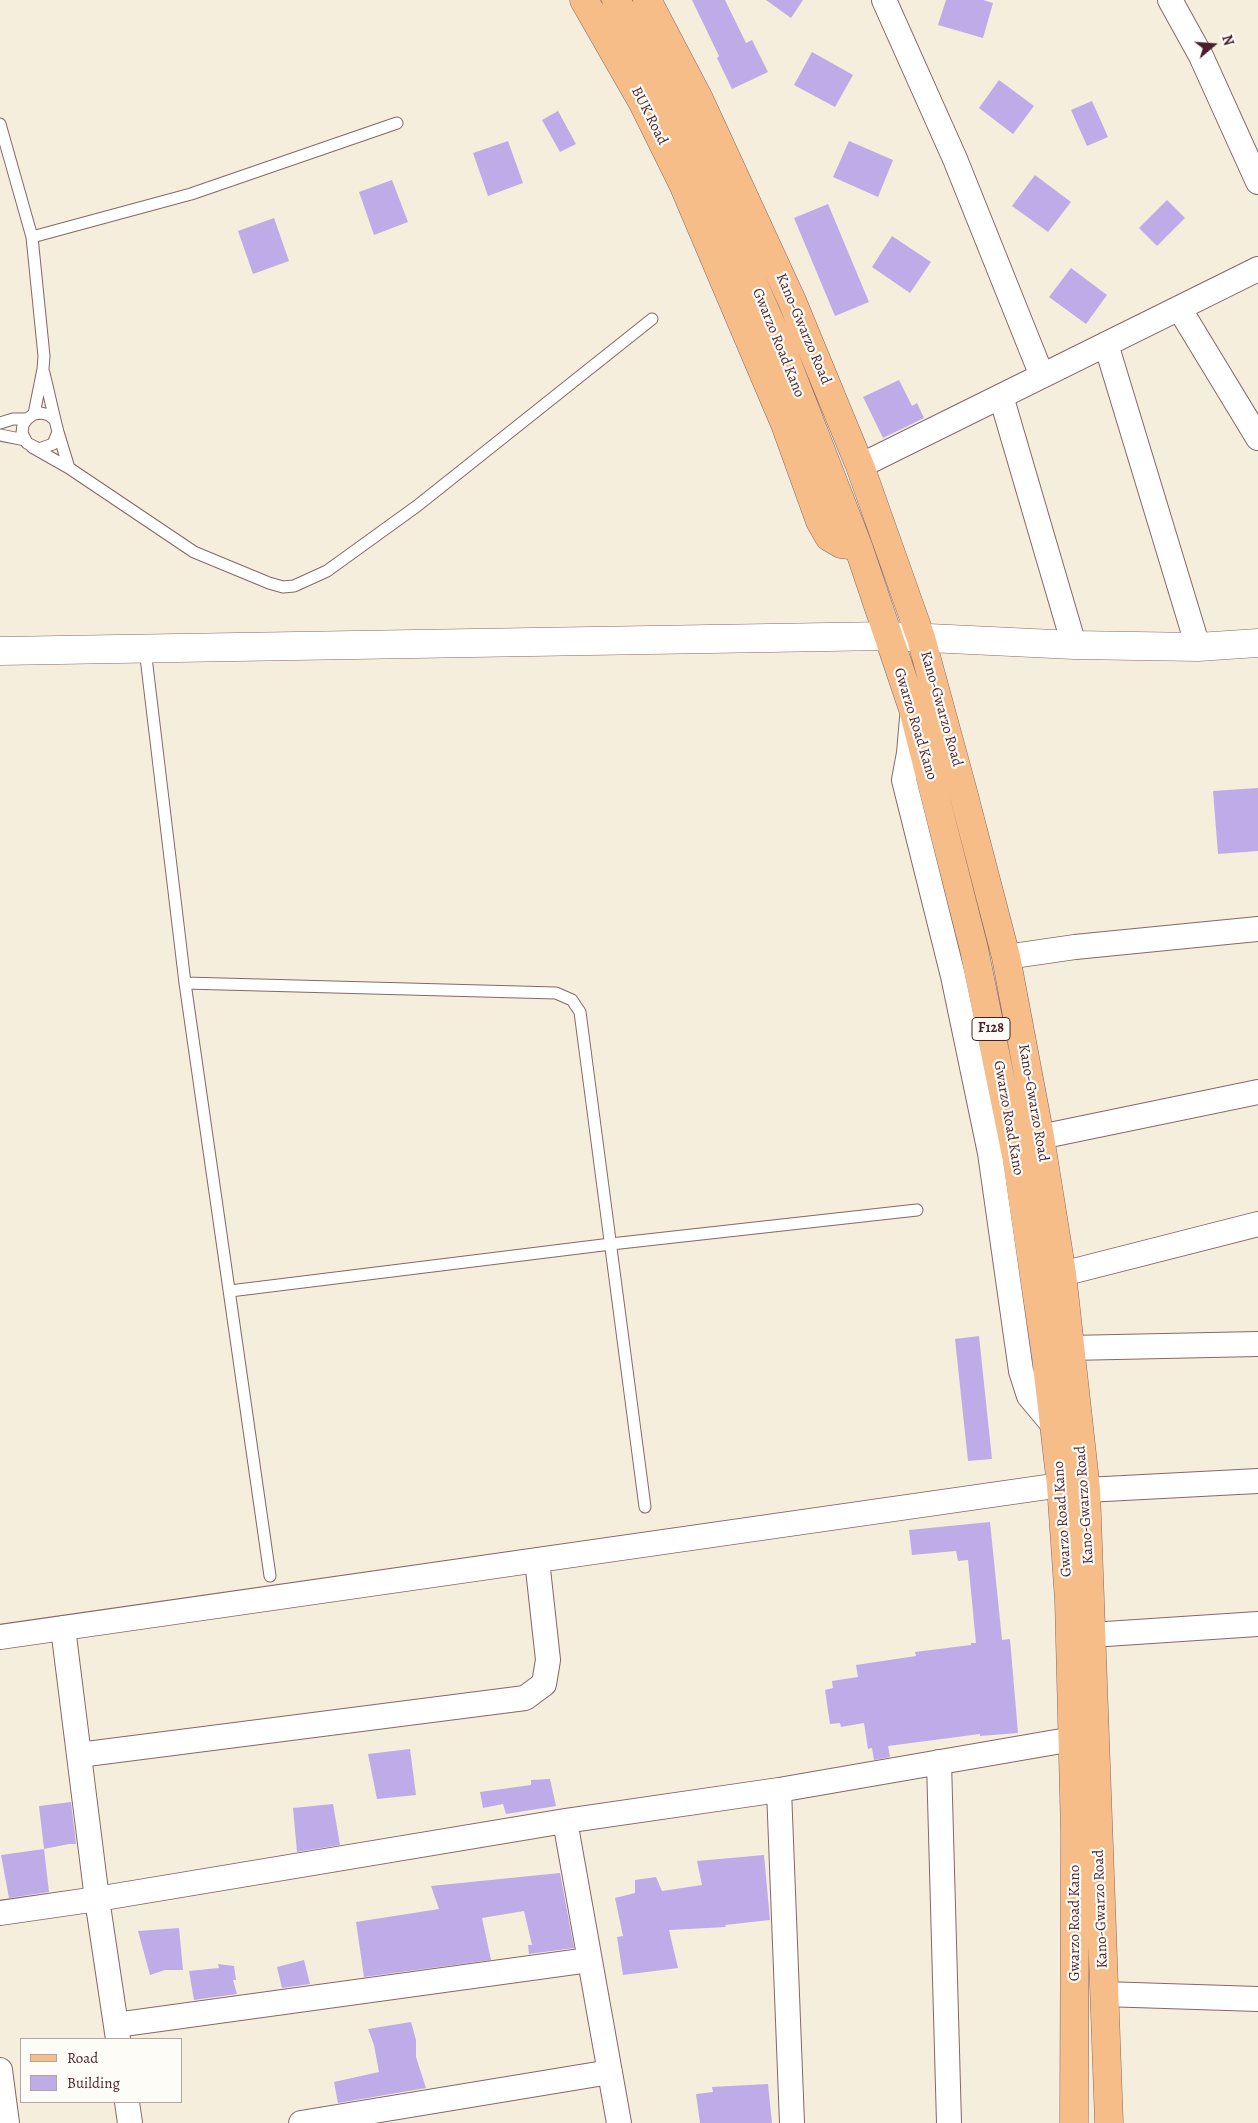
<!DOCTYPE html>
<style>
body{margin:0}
#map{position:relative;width:1258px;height:2123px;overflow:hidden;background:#f6eedc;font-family:Alegreya,serif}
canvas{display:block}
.legend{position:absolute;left:20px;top:2038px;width:162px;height:65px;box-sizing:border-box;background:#fdfcf7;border:1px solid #b5a4a5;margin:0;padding:6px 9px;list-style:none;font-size:15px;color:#4a1f2b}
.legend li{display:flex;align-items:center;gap:10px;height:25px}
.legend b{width:25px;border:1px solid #b5a4a5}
.north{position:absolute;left:1188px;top:20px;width:50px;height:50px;-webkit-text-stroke:4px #fdfcf7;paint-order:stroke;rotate:72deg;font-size:14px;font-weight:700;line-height:20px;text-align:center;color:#4a1f2b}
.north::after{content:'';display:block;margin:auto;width:18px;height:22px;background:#4a1f2b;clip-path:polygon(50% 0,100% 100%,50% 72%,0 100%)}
</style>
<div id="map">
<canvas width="1258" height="2123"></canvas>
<ul class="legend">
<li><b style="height:6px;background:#f7bd88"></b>Road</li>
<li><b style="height:14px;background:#bdace7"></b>Building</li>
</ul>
<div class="north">N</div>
</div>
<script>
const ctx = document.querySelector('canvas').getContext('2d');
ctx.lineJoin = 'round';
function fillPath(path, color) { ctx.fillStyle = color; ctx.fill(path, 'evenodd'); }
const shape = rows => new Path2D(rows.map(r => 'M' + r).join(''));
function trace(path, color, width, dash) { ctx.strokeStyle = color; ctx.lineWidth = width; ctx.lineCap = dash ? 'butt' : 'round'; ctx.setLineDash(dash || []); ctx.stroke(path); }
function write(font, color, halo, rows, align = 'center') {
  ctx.font = font + ' Alegreya,serif'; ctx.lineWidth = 4.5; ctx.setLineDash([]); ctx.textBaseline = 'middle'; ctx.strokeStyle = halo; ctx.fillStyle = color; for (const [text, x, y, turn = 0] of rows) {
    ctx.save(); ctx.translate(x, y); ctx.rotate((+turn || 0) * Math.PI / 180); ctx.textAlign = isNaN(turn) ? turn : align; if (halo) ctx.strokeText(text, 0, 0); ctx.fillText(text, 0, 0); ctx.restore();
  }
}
fillPath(shape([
 [692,0,725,0,746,43,752,40,768,72,732,89,717,58,719,56],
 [766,0,803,0,791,18],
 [946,0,983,0,993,3,983,38,938,25],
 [812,52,853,75,835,107,794,85],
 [999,80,1034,106,1013,134,979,108],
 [1092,101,1108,137,1087,146,1071,110],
 [558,111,576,144,560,152,542,120],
 [508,141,523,183,488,196,473,153],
 [849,141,893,160,878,197,833,177],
 [1035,175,1071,202,1048,232,1012,206],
 [392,180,408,222,374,235,359,192],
 [1167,200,1185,218,1157,246,1139,228],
 [828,204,869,302,835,316,794,218],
 [274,218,289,261,253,274,238,231],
 [892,236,931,262,910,293,872,267],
 [1071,268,1107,295,1086,324,1049,297],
 [899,380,912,406,917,403,924,418,883,438,863,397],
 [1258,788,1258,851,1218,854,1213,791],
 [979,1336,992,1459,968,1461,955,1339],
 [990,1522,1002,1640,1010,1639,1018,1733,980,1736,980,1734,888,1746,890,1757,874,1760,872,1748,868,1749,864,1723,841,1727,840,1723,830,1724,825,1690,833,1688,832,1681,858,1677,856,1665,916,1656,915,1652,971,1645,971,1643,976,1643,968,1560,958,1561,956,1551,912,1555,909,1530],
 [410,1749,416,1795,377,1799,368,1754],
 [550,1779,556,1806,506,1814,503,1804,483,1808,480,1792,531,1785,531,1780],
 [71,1802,76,1844,69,1844,44,1849,39,1806],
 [333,1804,340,1845,297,1852,293,1808],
 [44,1849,49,1892,9,1898,1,1855],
 [764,1855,770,1920,725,1925,726,1927,669,1930,678,1968,623,1975,617,1937,623,1936,615,1898,635,1893,635,1880,656,1877,662,1891,702,1885,697,1861],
 [560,1873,574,1948,529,1954,528,1945,532,1945,524,1911,482,1918,491,1960,364,1977,356,1922,439,1909,431,1886],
 [179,1928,183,1970,165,1970,150,1975,138,1931],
 [304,1960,310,1984,282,1988,277,1967],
 [218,1964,234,1966,236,1980,233,1980,237,1994,194,2000,189,1971,219,1968],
 [411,2022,416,2040,416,2057,426,2088,338,2103,334,2082,379,2072,374,2045,368,2029],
 [768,2084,772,2123,700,2123,696,2094,713,2092,712,2087]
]), '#bdace7');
const service = shape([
 [0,124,32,237,44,356,43,369,34,414],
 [32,237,191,194,397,123],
 [44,373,55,420],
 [0,423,13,419,27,419,34,414,41,413,49,415,55,420,58,432,53,444,39,449,27,443,22,433,23,425,27,419],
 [58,432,69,468],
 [0,435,25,440],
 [32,447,69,468,194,552,269,583,283,587,294,586,327,571,417,506,652,319],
 [145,649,185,983,270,1576],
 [185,983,556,993,572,1000,580,1012,645,1507],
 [230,1291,611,1244,917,1210]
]);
const minor = shape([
 [884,0,955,159,1042,376],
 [1170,0,1201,56,1258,182],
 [1179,308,1258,438],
 [1106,344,1198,647],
 [1001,396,1074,645],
 [860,466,1258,269],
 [912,718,909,753,904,780,953,976,990,1153,1021,1371,1029,1396,1055,1427],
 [1006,957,1075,947,1258,929],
 [1040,1137,1258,1092],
 [1062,1274,1258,1224],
 [1069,1348,1258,1344],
 [1086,1490,1258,1481],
 [63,1628,97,1899,118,2039],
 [1091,1635,1258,1624],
 [0,1637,1061,1485],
 [79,1755,525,1698,544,1684,548,1660,537,1560],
 [939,1762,949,2123],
 [779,1790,792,2123],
 [565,1821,619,2123],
 [0,1913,97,1899,565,1821,779,1790,1073,1739],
 [1103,1994,1258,1999],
 [116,2025,589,1960],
 [0,2070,7,2123],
 [127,2102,130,2123],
 [301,2123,610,2072]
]);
const tertiary = shape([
 [0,651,887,636,1074,645,1198,647,1258,643]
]);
const primary = shape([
 [584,0,643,103,683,184,785,424,820,521,829,537,841,544,858,546],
 [616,0,674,107,721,211,779,342,858,546,913,709,974,949,1017,1160,1046,1356,1061,1485,1069,1601,1075,1834,1074,2123],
 [647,0,699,99,792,301,860,466,921,638,962,788,1006,957,1040,1137,1062,1274,1086,1490,1109,2123]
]);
trace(service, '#866769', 13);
trace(minor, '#866769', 26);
trace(tertiary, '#866769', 29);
trace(primary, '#866769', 29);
trace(service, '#fff', 11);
trace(minor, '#fff', 24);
trace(tertiary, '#fff', 28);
trace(primary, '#f7bd88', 28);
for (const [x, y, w] of [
 [991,1029,38]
]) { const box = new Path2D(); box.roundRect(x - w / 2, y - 11.5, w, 23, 4); ctx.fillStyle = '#fdfcf7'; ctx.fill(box); trace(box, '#4a1f2b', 1); }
write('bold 14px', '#4a1f2b', null, [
 ["F128",991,1029]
]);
write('15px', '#4a1f2b', '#fdfcf7', [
 ["BUK Road",649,116,63],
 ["Kano-Gwarzo Road",803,329,67],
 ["Gwarzo Road Kano",778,343,68],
 ["Kano-Gwarzo Road",941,709,74],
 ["Gwarzo Road Kano",915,724,73],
 ["Kano-Gwarzo Road",1033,1103,80],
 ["Gwarzo Road Kano",1008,1118,80],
 ["Kano-Gwarzo Road",1085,1505,-94],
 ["Gwarzo Road Kano",1063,1519,-94],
 ["Kano-Gwarzo Road",1101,1909,-92],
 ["Gwarzo Road Kano",1075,1923,-90]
]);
</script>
